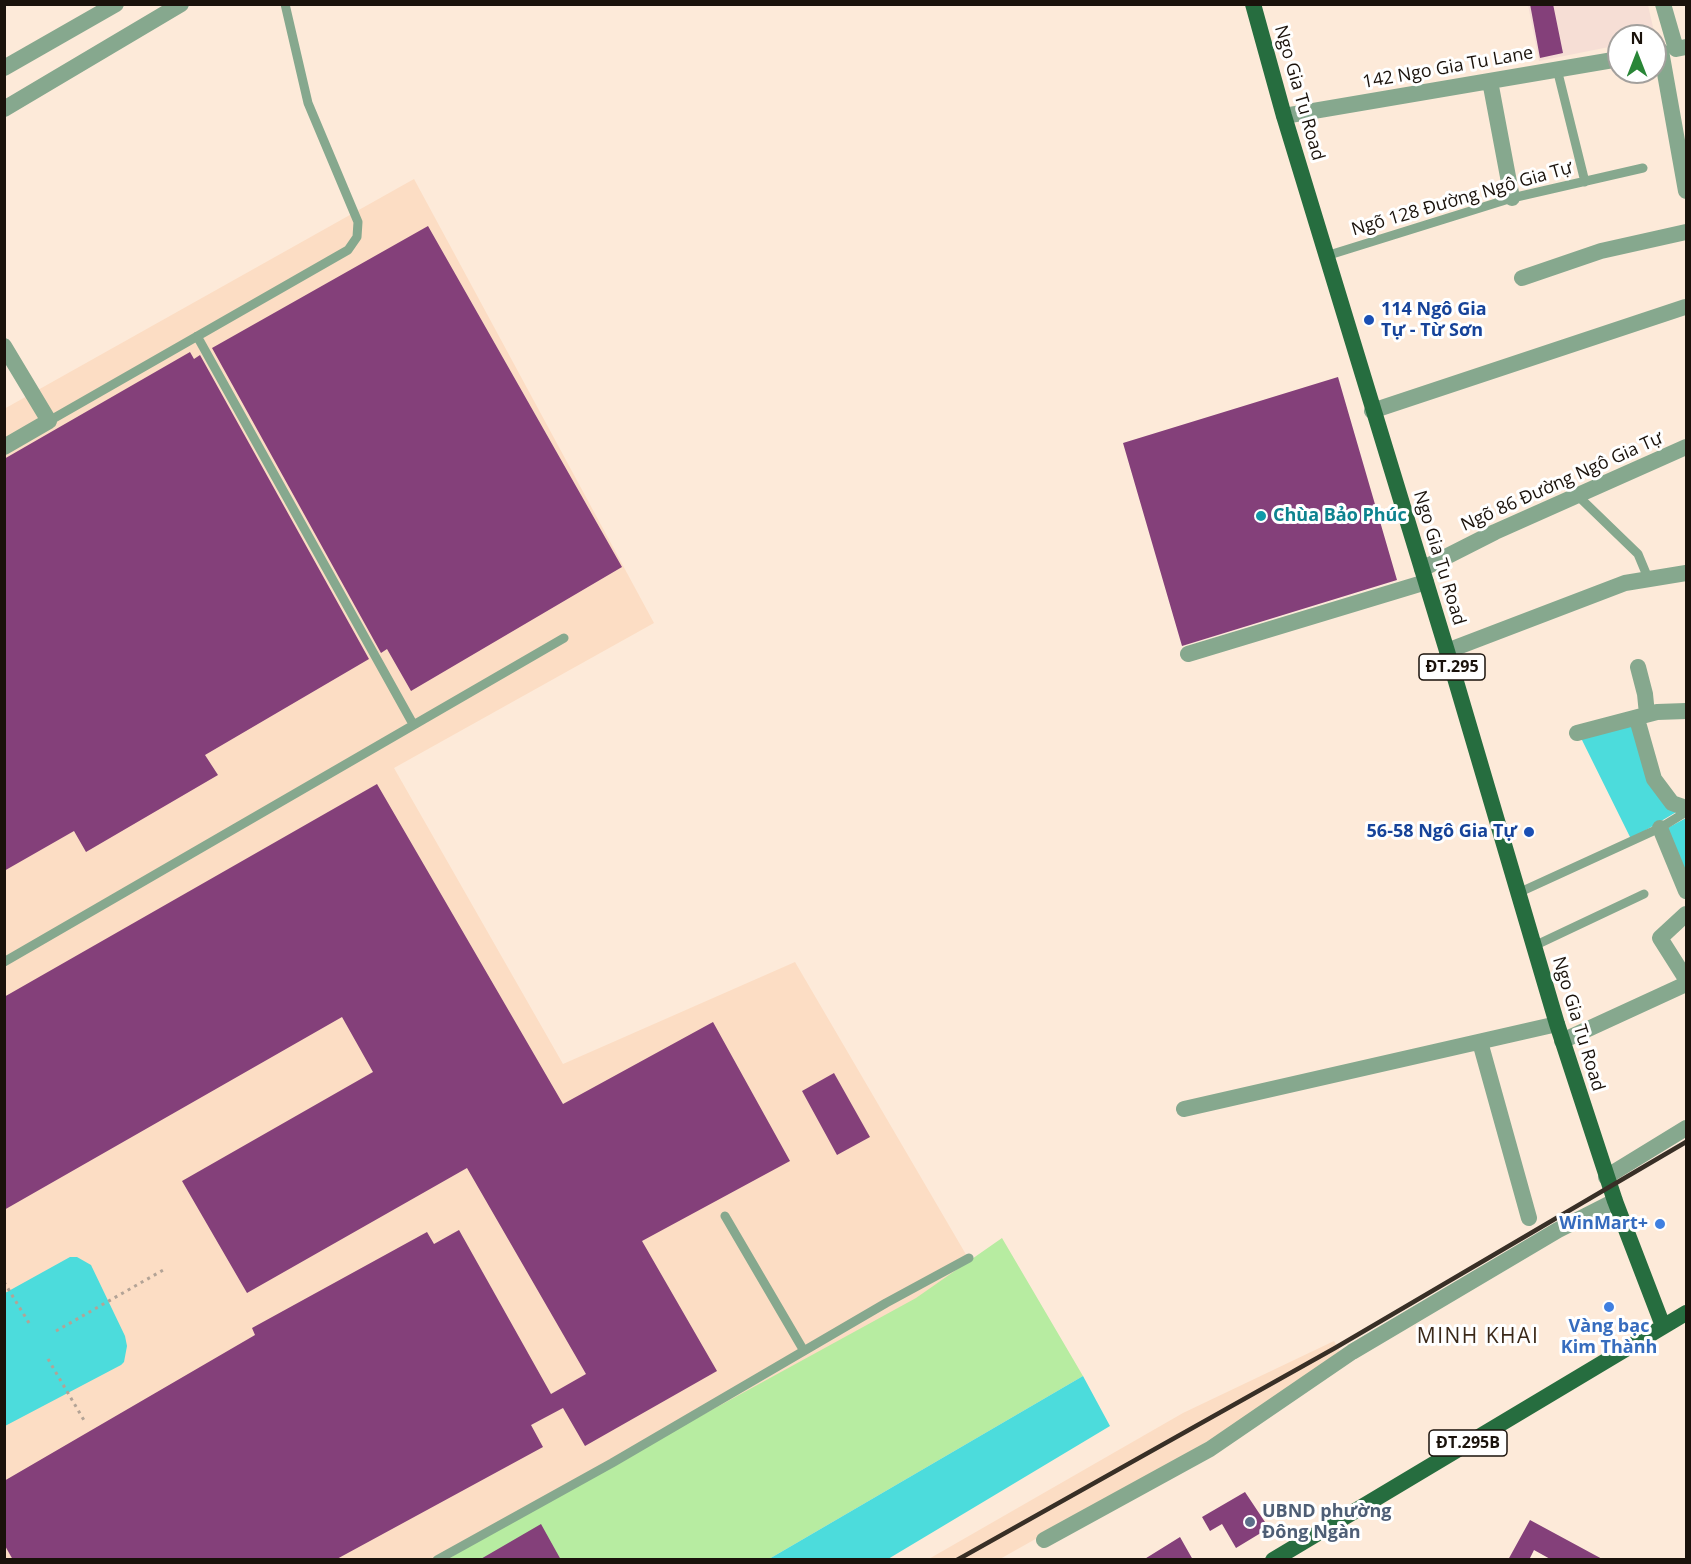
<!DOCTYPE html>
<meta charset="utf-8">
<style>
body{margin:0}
#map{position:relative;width:1691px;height:1564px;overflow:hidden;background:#fdead9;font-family:"Open Sans",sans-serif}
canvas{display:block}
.frame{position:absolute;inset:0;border:6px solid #1a120b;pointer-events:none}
.north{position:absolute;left:1607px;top:24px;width:60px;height:60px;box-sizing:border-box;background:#fff;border:2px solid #a3a09d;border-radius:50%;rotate:0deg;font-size:16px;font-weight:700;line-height:24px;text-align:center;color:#1a120b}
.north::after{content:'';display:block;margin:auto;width:21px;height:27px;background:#298637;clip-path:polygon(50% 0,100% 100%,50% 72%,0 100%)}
</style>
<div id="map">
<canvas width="1691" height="1564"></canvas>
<div class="frame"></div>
<div class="north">N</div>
</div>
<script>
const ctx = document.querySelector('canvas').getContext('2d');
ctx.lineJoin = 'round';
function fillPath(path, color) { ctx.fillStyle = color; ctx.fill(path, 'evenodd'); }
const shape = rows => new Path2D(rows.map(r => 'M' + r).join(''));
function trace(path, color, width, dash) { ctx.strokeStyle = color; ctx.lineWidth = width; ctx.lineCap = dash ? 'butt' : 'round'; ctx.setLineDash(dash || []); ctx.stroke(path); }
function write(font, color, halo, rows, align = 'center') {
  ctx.font = font + ' "Open Sans",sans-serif'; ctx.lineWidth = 6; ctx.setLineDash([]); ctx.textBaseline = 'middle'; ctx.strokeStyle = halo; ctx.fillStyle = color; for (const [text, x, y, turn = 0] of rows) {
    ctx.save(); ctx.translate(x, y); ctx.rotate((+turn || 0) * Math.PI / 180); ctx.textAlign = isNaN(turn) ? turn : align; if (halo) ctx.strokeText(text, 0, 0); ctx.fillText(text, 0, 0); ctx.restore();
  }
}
fillPath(shape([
 [414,179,654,623,394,768,563,1064,795,962,978,1275,473,1559,5,1559,4,409],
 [1334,1341,1340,1351,1280,1395,1195,1449,1000,1559,927,1560,1183,1413]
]), '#fcddc4');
fillPath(shape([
 [1528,5,1648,5,1655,36,1619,36,1619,45,1539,61]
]), '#f6ded5');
fillPath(shape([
 [1002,1238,1083,1376,769,1559,447,1560,509,1521,916,1298]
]), '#b7eca1');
fillPath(shape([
 [1631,724,1678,811,1631,839,1580,736],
 [1686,818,1686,877,1664,830],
 [70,1257,77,1257,91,1265,125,1336,127,1346,124,1362,121,1365,5,1426,5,1293],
 [1083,1376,1110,1426,888,1559,769,1559]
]), '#4cdcdc');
fillPath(shape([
 [1530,4,1553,4,1563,53,1540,58],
 [428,226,622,567,411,691,387,649,381,653,212,348],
 [190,352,194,359,200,355,369,659,205,755,218,775,86,852,74,831,4,871,4,459],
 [1338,377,1397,580,1182,646,1123,443],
 [377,784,563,1104,713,1022,790,1161,642,1241,717,1371,585,1446,563,1408,531,1425,543,1447,335,1560,13,1560,4,1544,4,1481,255,1335,252,1328,427,1232,434,1244,459,1230,551,1394,586,1374,467,1168,247,1293,182,1181,373,1072,342,1017,4,1210,4,997],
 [834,1073,870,1137,837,1155,802,1091],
 [1245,1492,1269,1528,1236,1548,1222,1524,1210,1531,1202,1517],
 [1530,1520,1604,1560,1552,1560,1534,1550,1529,1560,1508,1560],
 [541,1524,561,1560,479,1560],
 [1180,1537,1193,1560,1143,1560]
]), '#84407a');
trace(shape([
 [4,1282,29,1323],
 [56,1331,165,1269],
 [48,1359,85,1422]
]), '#b3a396', 3, [3, 4.5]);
trace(shape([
 [1557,69,1585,182],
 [1326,256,1512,198,1643,168],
 [197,336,413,724],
 [49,421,348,250,357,237,358,222,308,103,285,4],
 [1577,495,1638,554,1648,578],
 [1518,893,1660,828,1686,812],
 [1534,946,1644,894],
 [4,962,564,638],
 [725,1216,804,1351],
 [437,1560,612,1463,886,1303,969,1258]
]), '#86a88e', 9);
trace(shape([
 [1661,51,1686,191],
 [1490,81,1512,198],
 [1284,116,1619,59],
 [1522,278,1601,251,1686,232],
 [4,346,49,421,4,447],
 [1372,411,1685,307],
 [1422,569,1495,532,1686,447],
 [1447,651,1625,583,1686,573],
 [1188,654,1426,582],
 [1638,667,1645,694,1647,714],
 [1637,719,1654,779,1672,803,1686,808],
 [1577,733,1657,712,1686,711],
 [1660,828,1686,891],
 [1686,914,1660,938,1686,979],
 [1562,1041,1686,984],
 [1480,1042,1529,1218],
 [1184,1109,1557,1024],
 [1606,1177,1686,1128],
 [1044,1540,1210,1449,1352,1352,1558,1230,1615,1201]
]), '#86a88e', 16);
trace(shape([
 [1663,4,1676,49,1686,47],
 [4,68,116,4],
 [4,109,181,4]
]), '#86a88e', 16);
trace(shape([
 [1253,4,1284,116,1447,651,1557,1024,1615,1201,1663,1326],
 [1273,1560,1686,1313]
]), '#266d3f', 16);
trace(shape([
 [957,1560,1335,1348,1686,1142]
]), '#382f26', 4.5);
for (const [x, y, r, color] of [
 [1369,320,6,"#1a4fb4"],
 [1261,516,6,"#0f9aa8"],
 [1529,832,6,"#1a4fb4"],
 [1660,1224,6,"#3f7fe0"],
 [1609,1307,6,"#3f7fe0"],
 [1250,1522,6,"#5c6f8a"]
]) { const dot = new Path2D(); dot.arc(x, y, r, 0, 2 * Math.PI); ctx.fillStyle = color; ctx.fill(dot); trace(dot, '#fff', 2); }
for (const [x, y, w] of [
 [1452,667,66],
 [1468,1443,78]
]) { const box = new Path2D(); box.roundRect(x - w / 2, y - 13, w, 26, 4.5); ctx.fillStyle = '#fff'; ctx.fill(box); trace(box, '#1a120b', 1.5); }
write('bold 16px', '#1a120b', null, [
 ["ĐT.295",1452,667],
 ["ĐT.295B",1468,1443]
]);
write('18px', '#1a120b', '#fff', [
 ["142 Ngo Gia Tu Lane",1448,68,-10],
 ["Ngo Gia Tu Road",1299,93,74],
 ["Ngõ 128 Đường Ngô Gia Tự",1462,199,-16],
 ["Ngõ 86 Đường Ngô Gia Tự",1562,482,-24],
 ["Ngo Gia Tu Road",1439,558,73],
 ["Ngo Gia Tu Road",1578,1024,73]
]);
write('bold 18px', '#164399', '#fff', [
 ["114 Ngô Gia",1381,310],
 ["Tự - Từ Sơn",1381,331],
 ["56-58 Ngô Gia Tự",1517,832,"right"]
], 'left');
write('bold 18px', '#0d838f', '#fff', [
 ["Chùa Bảo Phúc",1273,516]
], 'left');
write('bold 18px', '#366cbe', '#fff', [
 ["WinMart+",1648,1224],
 ["Vàng bạc",1609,1327,"center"],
 ["Kim Thành",1609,1348,"center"]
], 'right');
write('bold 18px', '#4e5e75', '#fff', [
 ["UBND phường",1262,1512],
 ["Đông Ngàn",1262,1533]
], 'left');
ctx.letterSpacing = '1.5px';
write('21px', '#3b2919', '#fff', [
 ["MINH KHAI",1478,1337]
]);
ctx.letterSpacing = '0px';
</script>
